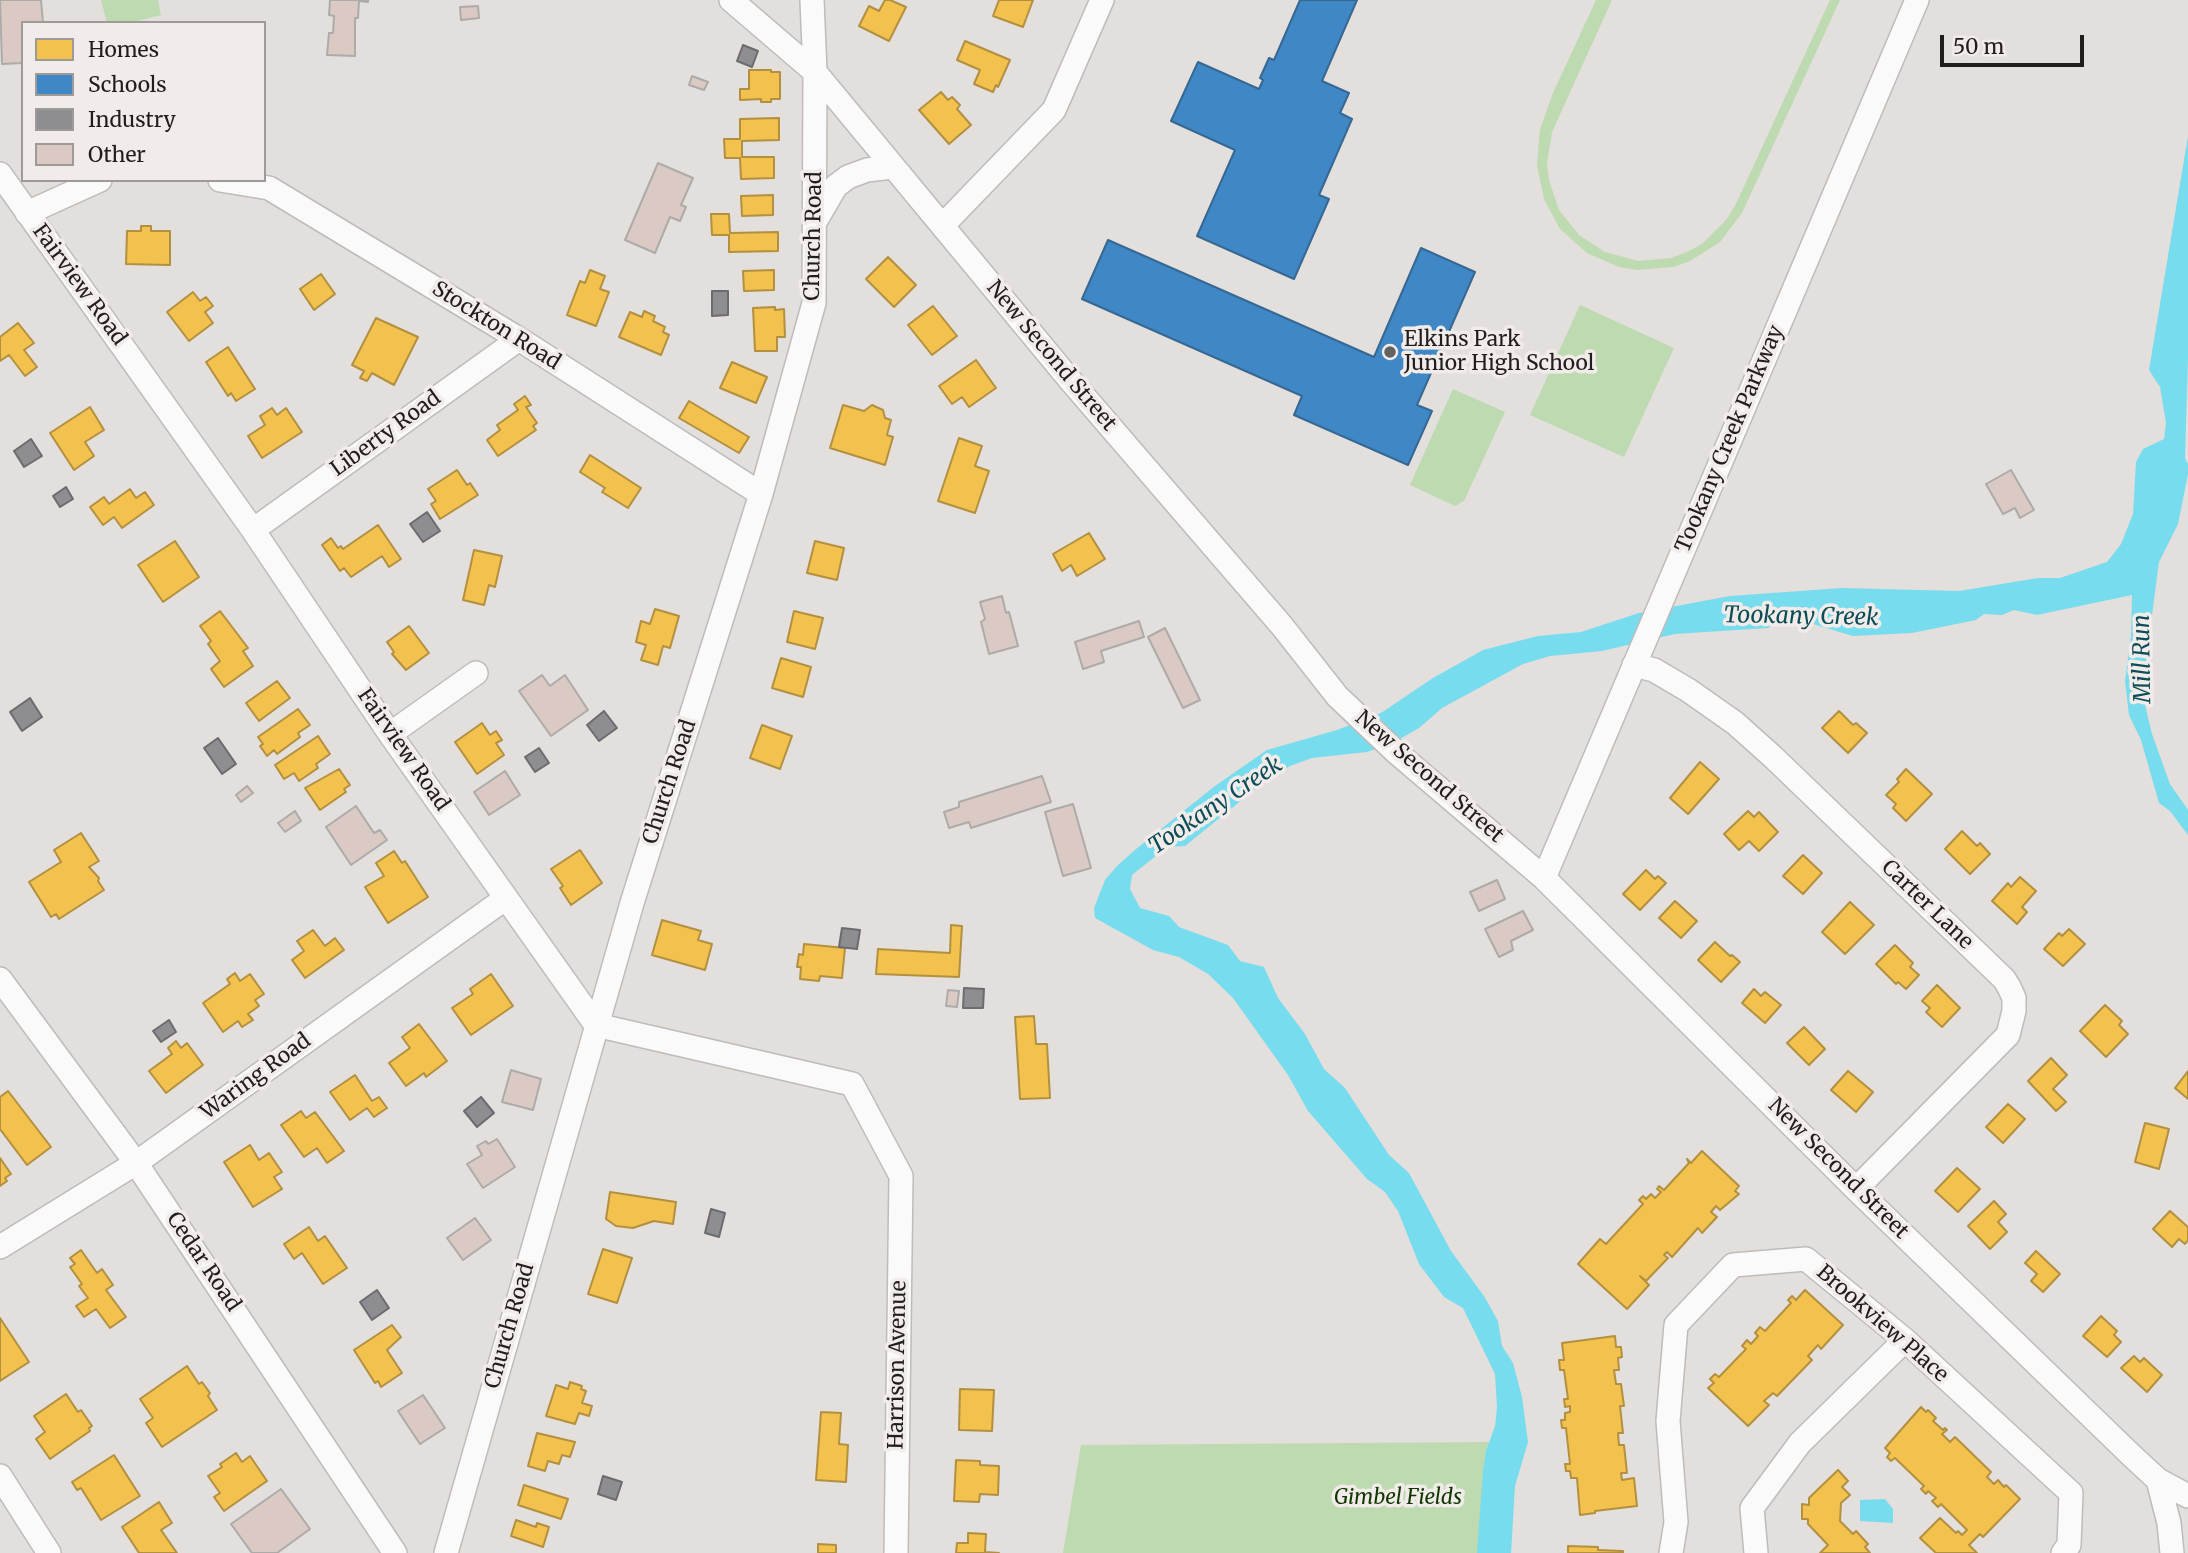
<!DOCTYPE html>
<style>
body{margin:0}
#map{position:relative;width:2188px;height:1553px;overflow:hidden;background:#e2dfdd;font-family:Merriweather,serif}
canvas{display:block}
.legend{position:absolute;left:21px;top:21px;width:245px;height:161px;box-sizing:border-box;background:#f1ece9;border:2px solid #9d9a97;margin:0;padding:9px 12px;list-style:none;font-size:21px;color:#201e1d}
.legend li{display:flex;align-items:center;gap:14px;height:35px}
.legend b{width:35px;border:2px solid #9d9a97}
.scale{position:absolute;left:1940px;top:35px;width:144px;height:32px;box-sizing:border-box;border:4px solid #201e1d;border-top:0;padding-left:9px;font-size:21px;line-height:24px;white-space:nowrap;color:#201e1d;-webkit-text-stroke:5px #f1ece9;paint-order:stroke}
</style>
<div id="map">
<canvas width="2188" height="1553"></canvas>
<ul class="legend">
<li><b style="height:19px;background:#f2c14e"></b>Homes</li>
<li><b style="height:19px;background:#3f88c5"></b>Schools</li>
<li><b style="height:19px;background:#8d8d92"></b>Industry</li>
<li><b style="height:19px;background:#dacac3"></b>Other</li>
</ul>
<div class="scale">50 m</div>
</div>
<script>
const ctx = document.querySelector('canvas').getContext('2d');
ctx.lineJoin = 'round';
function fillPath(path, color) { ctx.fillStyle = color; ctx.fill(path, 'evenodd'); }
const shape = rows => new Path2D(rows.map(r => 'M' + r).join(''));
function trace(path, color, width, dash) { ctx.strokeStyle = color; ctx.lineWidth = width; ctx.lineCap = dash ? 'butt' : 'round'; ctx.setLineDash(dash || []); ctx.stroke(path); }
function write(font, color, halo, rows, align = 'center') {
  ctx.font = font + ' Merriweather,serif'; ctx.lineWidth = 7; ctx.setLineDash([]); ctx.textBaseline = 'middle'; ctx.strokeStyle = halo; ctx.fillStyle = color; for (const [text, x, y, turn = 0] of rows) {
    ctx.save(); ctx.translate(x, y); ctx.rotate((+turn || 0) * Math.PI / 180); ctx.textAlign = isNaN(turn) ? turn : align; if (halo) ctx.strokeText(text, 0, 0); ctx.fillText(text, 0, 0); ctx.restore();
  }
}
fillPath(shape([
 [101,0,158,0,161,15,130,23,107,23],
 [1596,0,1612,0,1552,132,1547,164,1549,180,1559,210,1579,235,1605,252,1638,261,1671,258,1687,252,1702,244,1726,220,1735,206,1830,0,1840,0,1742,213,1720,242,1690,261,1673,267,1637,270,1619,267,1587,253,1560,229,1544,199,1537,165,1540,129,1553,93],
 [1580,305,1674,348,1624,457,1530,415],
 [1453,389,1505,412,1464,501,1455,506,1410,485],
 [1495,1442,1491,1553,1063,1553,1081,1445]
]), '#bddab0');
fillPath(shape([
 [2188,136,2188,359,2185,458,2188,464,2188,474,2178,524,2159,562,2147,653,2145,705,2152,734,2170,784,2188,810,2188,835,2170,811,2159,803,2141,740,2129,715,2125,681,2131,636,2132,595,2037,615,2014,610,2002,615,1984,614,1976,620,1912,633,1853,636,1803,621,1778,621,1768,628,1675,634,1602,651,1550,656,1523,664,1442,708,1419,728,1393,743,1367,752,1312,758,1290,766,1269,778,1185,846,1167,847,1132,875,1130,889,1140,908,1169,916,1179,927,1228,945,1240,961,1264,967,1278,998,1305,1034,1324,1069,1345,1088,1389,1155,1409,1173,1451,1251,1484,1296,1498,1321,1502,1346,1513,1363,1522,1397,1528,1442,1515,1486,1511,1553,1477,1553,1483,1471,1486,1451,1495,1426,1497,1408,1495,1374,1463,1308,1444,1297,1419,1264,1398,1211,1385,1192,1367,1179,1308,1111,1288,1075,1233,998,1208,974,1179,957,1153,950,1095,918,1094,908,1105,880,1117,866,1136,849,1215,786,1267,750,1337,730,1381,713,1433,678,1483,650,1538,636,1581,632,1639,613,1730,596,1842,588,1959,591,2038,578,2060,578,2107,562,2121,544,2133,514,2136,462,2143,449,2164,439,2166,423,2160,387,2149,370],
 [1885,1499,1893,1509,1893,1523,1860,1521,1860,1500]
]), '#77dced');
const homes = shape([
 [885,0,890,0,906,7,889,41,859,26,869,6,879,11,885,0],
 [999,0,1033,0,1023,27,993,16,999,0],
 [965,41,1010,60,998,87,996,85,993,92,974,84,980,70,957,60,965,41],
 [749,70,771,70,771,72,780,72,780,99,771,99,771,102,761,102,761,99,740,100,740,89,749,89,749,70],
 [941,92,948,100,952,97,960,105,957,109,971,125,949,144,919,110,941,92],
 [779,118,779,140,742,141,742,157,774,157,774,178,741,179,740,158,725,158,724,139,740,139,740,119,779,118],
 [773,195,773,215,742,216,741,196,773,195],
 [711,214,729,214,730,233,778,232,778,251,729,252,729,235,712,235,711,214],
 [141,226,151,226,151,231,170,231,170,265,126,264,127,231,141,231,141,226],
 [888,257,916,285,894,307,866,279,888,257],
 [590,270,605,276,600,289,609,292,596,326,567,315,580,281,585,283,590,270],
 [774,270,774,290,744,291,743,271,774,270],
 [321,274,335,294,314,310,300,289,321,274],
 [193,292,200,301,206,297,213,306,205,312,213,323,189,341,167,312,193,292],
 [933,306,957,336,932,355,908,325,933,306],
 [775,307,775,310,784,309,785,337,777,337,777,351,755,351,753,308,775,307],
 [644,311,655,316,653,321,665,327,663,332,669,335,661,355,619,337,630,312,642,317,644,311],
 [376,318,418,337,394,385,372,373,367,381,360,378,364,371,352,365,376,318],
 [18,323,34,343,24,350,37,367,25,376,9,355,0,361,0,337,18,323],
 [228,347,255,389,236,401,231,393,228,396,206,362,228,347],
 [976,360,996,388,969,407,962,397,952,404,939,386,976,360],
 [732,362,767,377,756,403,720,388,732,362],
 [525,396,531,405,526,407,537,423,533,426,536,430,498,456,487,440,500,430,497,425,518,410,514,404,525,396],
 [689,401,749,437,739,453,679,418,689,401],
 [843,405,864,411,872,405,883,410,885,418,891,420,887,435,893,437,885,465,830,448,843,405],
 [90,407,104,430,85,442,94,456,74,470,50,433,90,407],
 [272,408,277,415,286,408,302,432,262,458,248,436,265,425,260,416,272,408],
 [959,438,982,446,975,466,989,471,975,513,938,501,959,438],
 [590,455,641,488,628,508,602,492,605,488,580,472,590,455],
 [457,470,467,485,470,483,478,495,440,519,431,504,436,501,428,489,457,470],
 [130,489,136,498,145,492,154,505,122,528,114,517,103,525,90,507,104,497,109,504,130,489],
 [378,525,401,559,389,567,382,556,351,577,344,568,340,571,322,545,331,538,338,548,341,546,343,549,378,525],
 [1089,533,1105,559,1077,576,1071,565,1062,571,1053,554,1089,533],
 [175,541,199,577,163,602,138,565,175,541],
 [815,541,844,548,837,580,807,573,815,541],
 [474,550,502,556,495,587,489,585,484,605,463,600,474,550],
 [655,609,679,616,670,648,663,646,658,665,641,660,646,645,636,642,641,621,650,624,655,609],
 [220,611,248,648,243,651,253,666,224,687,211,669,220,661,208,644,211,641,200,626,220,611],
 [794,611,823,618,815,649,787,642,794,611],
 [409,626,429,653,406,670,392,654,394,652,387,642,409,626],
 [781,658,811,667,803,697,772,688,781,658],
 [277,681,290,698,259,721,246,703,277,681],
 [298,709,310,725,298,733,300,737,277,754,274,750,267,756,260,746,263,744,258,737,298,709],
 [1839,711,1853,725,1856,723,1867,733,1848,753,1822,728,1839,711],
 [482,723,490,735,496,731,502,740,496,743,504,755,477,774,455,742,482,723],
 [762,725,792,736,780,769,750,758,762,725],
 [318,736,330,754,316,764,318,768,299,781,294,773,284,779,275,765,318,736],
 [1700,762,1719,779,1688,814,1670,798,1700,762],
 [339,769,350,785,344,789,346,792,320,810,305,788,339,769],
 [1906,769,1932,794,1906,821,1893,808,1896,804,1886,795,1899,782,1897,779,1906,769],
 [1748,811,1754,817,1759,812,1778,832,1759,851,1749,841,1739,850,1724,834,1748,811],
 [1962,831,1977,846,1980,843,1990,854,1970,874,1945,849,1962,831],
 [81,833,99,861,89,867,99,878,98,881,104,890,59,919,56,914,51,917,29,882,61,862,54,850,81,833],
 [580,850,602,883,571,905,560,888,563,886,551,869,580,850],
 [394,851,402,863,405,861,428,897,388,923,365,887,384,876,376,863,394,851],
 [1803,855,1822,873,1803,894,1783,876,1803,855],
 [1646,870,1655,879,1658,876,1666,883,1640,910,1623,894,1646,870],
 [2020,877,2036,891,2022,907,2027,912,2017,924,1992,901,2008,883,2011,887,2020,877],
 [1675,901,1697,921,1681,938,1659,918,1675,901],
 [1850,902,1874,925,1845,954,1822,932,1850,902],
 [662,920,701,931,698,940,712,944,705,970,652,955,662,920],
 [951,925,962,926,959,977,876,974,878,949,950,953,951,925],
 [2069,929,2085,944,2063,966,2044,949,2059,933,2062,936,2069,929],
 [313,930,325,946,335,938,344,950,305,978,292,960,304,951,297,941,313,930],
 [1715,942,1730,956,1732,955,1740,962,1721,982,1698,960,1715,942],
 [804,944,845,948,842,978,820,976,819,981,800,979,801,967,797,967,799,954,803,955,804,944],
 [1895,945,1913,963,1910,967,1919,975,1906,989,1898,982,1896,984,1876,964,1895,945],
 [235,973,240,981,250,974,264,994,255,1000,259,1006,248,1014,253,1020,242,1027,238,1021,223,1032,203,1003,230,984,227,979,235,973],
 [491,974,513,1006,471,1035,452,1008,473,994,470,989,491,974],
 [1937,985,1960,1008,1942,1027,1926,1012,1930,1008,1922,1001,1937,985],
 [1754,989,1761,996,1765,992,1781,1005,1765,1023,1742,1003,1754,989],
 [2105,1005,2122,1021,2119,1025,2128,1034,2106,1057,2080,1031,2105,1005],
 [1034,1016,1036,1044,1047,1044,1050,1098,1020,1099,1015,1017,1034,1016],
 [419,1024,447,1061,426,1077,424,1073,406,1086,389,1063,410,1048,402,1037,419,1024],
 [1804,1027,1825,1049,1809,1065,1787,1043,1804,1027],
 [176,1041,181,1048,187,1043,203,1065,166,1093,149,1071,172,1054,168,1048,176,1041],
 [2051,1058,2067,1075,2053,1089,2066,1102,2056,1111,2028,1081,2051,1058],
 [1848,1071,1873,1092,1856,1112,1831,1090,1848,1071],
 [2188,1071,2188,1099,2175,1088,2188,1071],
 [355,1075,372,1101,379,1097,387,1108,374,1117,367,1108,350,1120,330,1092,355,1075],
 [8,1091,51,1147,27,1165,0,1129,0,1097,8,1091],
 [2008,1104,2025,1119,2003,1143,1986,1127,2008,1104],
 [301,1111,306,1118,315,1112,344,1151,327,1163,317,1148,304,1157,281,1125,301,1111],
 [2145,1123,2169,1129,2159,1169,2135,1162,2145,1123],
 [250,1145,259,1160,269,1153,282,1172,274,1177,282,1189,253,1207,224,1162,250,1145],
 [1702,1151,1739,1186,1735,1191,1739,1194,1720,1210,1716,1206,1711,1212,1717,1217,1702,1233,1698,1228,1672,1257,1667,1252,1664,1255,1668,1258,1646,1281,1640,1276,1649,1285,1627,1309,1578,1264,1600,1239,1606,1244,1643,1204,1639,1200,1643,1196,1646,1199,1651,1194,1655,1198,1661,1192,1657,1189,1659,1186,1664,1190,1689,1163,1687,1159,1691,1163,1702,1151],
 [0,1158,11,1174,5,1178,7,1181,0,1186,0,1158],
 [1957,1168,1980,1189,1958,1212,1935,1191,1957,1168],
 [610,1192,676,1202,673,1224,654,1221,633,1228,616,1226,606,1219,610,1192],
 [1994,1201,2006,1214,1998,1222,2007,1232,1990,1249,1968,1226,1994,1201],
 [2170,1211,2188,1227,2188,1240,2185,1244,2179,1239,2172,1247,2153,1229,2170,1211],
 [309,1227,318,1241,325,1236,347,1268,323,1284,302,1253,294,1259,284,1244,309,1227],
 [603,1249,632,1258,617,1303,588,1294,603,1249],
 [81,1250,97,1273,102,1269,113,1285,106,1290,126,1317,110,1328,96,1309,84,1317,76,1306,88,1298,79,1286,82,1284,70,1267,75,1264,70,1258,81,1250],
 [2036,1251,2060,1274,2043,1292,2031,1281,2037,1274,2025,1263,2036,1251],
 [1805,1290,1843,1325,1821,1349,1818,1345,1808,1356,1812,1360,1777,1396,1773,1393,1764,1401,1769,1405,1748,1426,1708,1388,1714,1383,1710,1379,1715,1374,1719,1377,1746,1349,1742,1346,1747,1340,1751,1344,1758,1336,1755,1333,1760,1327,1765,1331,1791,1303,1788,1300,1792,1296,1796,1300,1805,1290],
 [2101,1316,2117,1331,2114,1335,2121,1342,2107,1357,2083,1336,2101,1316],
 [0,1318,29,1362,0,1381,0,1318],
 [392,1325,401,1337,387,1350,402,1373,381,1387,378,1381,375,1383,354,1350,392,1325],
 [1615,1336,1616,1347,1621,1347,1622,1357,1618,1358,1619,1370,1614,1370,1616,1384,1621,1384,1624,1406,1620,1406,1623,1433,1618,1433,1619,1445,1624,1445,1627,1473,1621,1473,1622,1480,1634,1478,1637,1506,1595,1511,1595,1513,1580,1515,1577,1478,1571,1478,1570,1471,1566,1471,1565,1464,1570,1464,1566,1428,1562,1428,1561,1420,1565,1420,1565,1413,1570,1412,1570,1406,1565,1407,1564,1399,1568,1399,1564,1370,1560,1370,1559,1360,1564,1360,1562,1343,1615,1336],
 [2134,1356,2140,1362,2144,1358,2162,1375,2147,1392,2121,1368,2134,1356],
 [187,1366,199,1384,202,1382,210,1393,208,1396,217,1410,162,1447,146,1423,153,1418,140,1399,187,1366],
 [570,1382,582,1386,581,1389,586,1391,582,1403,592,1406,589,1416,579,1413,575,1424,546,1416,556,1385,568,1389,570,1382],
 [960,1389,994,1390,992,1431,959,1430,960,1389],
 [66,1394,78,1412,81,1410,92,1426,89,1428,90,1431,50,1459,36,1439,45,1432,34,1416,66,1394],
 [1921,1407,1926,1412,1928,1410,1936,1418,1933,1421,1943,1430,1945,1428,1947,1430,1942,1434,1950,1442,1955,1437,1991,1472,1987,1477,1994,1484,1998,1480,2004,1487,2006,1485,2020,1499,1983,1537,1980,1534,1969,1545,1977,1553,1936,1553,1920,1538,1940,1518,1956,1533,1958,1531,1962,1535,1967,1530,1941,1504,1938,1507,1932,1501,1936,1498,1928,1491,1926,1494,1921,1489,1924,1486,1895,1458,1891,1461,1887,1457,1890,1453,1885,1448,1921,1407],
 [821,1412,841,1413,839,1444,848,1445,846,1482,816,1480,821,1412],
 [537,1433,575,1442,570,1457,562,1455,559,1464,548,1461,545,1471,528,1466,537,1433],
 [236,1453,242,1462,250,1456,267,1481,224,1511,214,1497,220,1493,208,1476,222,1467,220,1464,236,1453],
 [114,1455,140,1496,101,1520,81,1488,77,1490,72,1482,114,1455],
 [956,1460,980,1461,980,1465,999,1466,998,1495,980,1494,979,1502,954,1501,956,1460],
 [1838,1470,1848,1481,1842,1487,1850,1495,1841,1503,1840,1521,1853,1534,1856,1531,1868,1544,1865,1547,1870,1553,1820,1553,1828,1545,1808,1524,1808,1519,1802,1519,1802,1504,1809,1505,1809,1498,1838,1470],
 [524,1485,568,1499,561,1519,518,1505,524,1485],
 [159,1502,172,1523,161,1530,177,1553,139,1553,122,1527,159,1502],
 [516,1520,536,1527,537,1523,549,1527,543,1547,511,1536,516,1520],
 [968,1533,986,1534,985,1552,999,1553,956,1553,957,1543,968,1543,968,1533],
 [818,1544,836,1545,836,1553,818,1553,818,1544],
 [1568,1546,1598,1547,1598,1550,1623,1551,1623,1553,1568,1553,1568,1546]
]);
fillPath(homes, '#f2c14e');
trace(homes, '#b3903f', 2);
const schools = shape([
 [1300,0,1357,0,1322,81,1349,93,1340,113,1352,119,1319,195,1329,199,1294,279,1197,236,1235,150,1171,121,1198,62,1259,89,1263,80,1260,78,1269,58,1274,60,1300,0],
 [1108,240,1374,357,1421,248,1475,272,1417,405,1432,411,1408,465,1294,415,1302,396,1082,299,1108,240]
]);
fillPath(schools, '#3f88c5');
trace(schools, '#366893', 2);
const industry = shape([
 [743,45,758,51,752,67,737,61,743,45],
 [712,291,728,291,728,315,712,316,712,291],
 [31,439,42,456,24,467,14,451,31,439],
 [66,487,73,499,60,507,53,496,66,487],
 [427,512,440,531,423,542,410,524,427,512],
 [30,698,42,717,22,731,10,712,30,698],
 [604,711,617,728,599,741,587,725,604,711],
 [218,738,236,764,222,774,204,748,218,738],
 [539,748,549,763,535,772,525,757,539,748],
 [842,928,860,930,857,949,839,947,842,928],
 [964,988,984,989,983,1008,963,1008,964,988],
 [169,1020,176,1032,161,1042,153,1031,169,1020],
 [481,1097,494,1113,477,1127,464,1111,481,1097],
 [711,1209,725,1213,719,1237,705,1233,711,1209],
 [377,1290,389,1308,372,1320,360,1302,377,1290],
 [603,1476,622,1482,616,1500,598,1494,603,1476]
]);
fillPath(industry, '#8d8d92');
trace(industry, '#6c6c6f', 2);
trace(shape([
 [1124,915,1162,937]
]), '#77dced', 6);
const building = shape([
 [0,0,41,0,43,23,23,23,23,63,2,64,0,0],
 [330,0,368,0,368,2,359,1,358,18,355,18,355,56,327,55,329,33,333,33,334,16,329,15,330,0],
 [478,6,479,18,461,20,460,7,478,6],
 [692,76,708,82,704,90,689,85,692,76],
 [658,163,693,178,681,205,686,207,680,221,670,217,655,253,625,240,658,163],
 [2011,470,2034,510,2020,518,2015,508,2003,514,1986,484,2011,470],
 [1002,596,1006,613,1009,612,1018,646,989,654,981,622,985,619,980,602,1002,596],
 [1139,621,1144,637,1101,651,1104,662,1083,669,1075,642,1139,621],
 [1165,628,1200,700,1183,708,1148,637,1165,628],
 [542,675,550,686,565,675,588,710,551,736,519,691,542,675],
 [505,771,520,795,489,815,474,792,505,771],
 [1042,776,1051,802,971,828,969,822,949,828,944,812,959,807,959,802,1042,776],
 [247,786,253,793,241,802,236,795,247,786],
 [1073,804,1091,868,1063,876,1045,812,1073,804],
 [356,806,374,833,380,830,387,840,351,865,326,827,356,806],
 [295,811,301,821,285,832,278,823,295,811],
 [1497,880,1505,899,1479,911,1470,892,1497,880],
 [1523,911,1533,930,1511,941,1513,950,1499,957,1485,929,1523,911],
 [948,990,959,991,957,1007,946,1006,948,990],
 [511,1070,541,1079,533,1110,502,1102,511,1070],
 [497,1139,515,1167,483,1188,467,1164,482,1155,477,1146,486,1141,488,1144,497,1139],
 [475,1218,491,1240,463,1260,447,1238,475,1218],
 [423,1395,445,1428,420,1444,398,1411,423,1395],
 [281,1489,310,1529,277,1553,252,1553,231,1524,281,1489]
]);
fillPath(building, '#dacac3');
trace(building, '#adaba9', 2);
const minor = shape([
 [731,0,815,72,1070,380,1282,626,1337,696,1396,752,1544,878,1856,1189,2130,1454,2158,1480,2188,1496],
 [0,174,253,530,390,734,596,1025,852,1084,901,1176,896,1553],
 [220,180,269,188,519,339,761,494],
 [27,213,100,180],
 [815,222,836,186,848,177,867,170,892,167],
 [943,225,1054,110,1102,0],
 [253,530,519,339],
 [1634,665,1654,670,1688,690,1735,723,1773,757,2004,979,2009,987,2014,998,2014,1011,2008,1035,1856,1189],
 [390,734,476,673],
 [1544,878,1917,0],
 [0,979,136,1163,395,1553],
 [0,1247,136,1163,506,898],
 [0,1476,49,1553],
 [2158,1480,2169,1523,2172,1553],
 [446,1553,632,903,761,494,814,303,815,72,812,0],
 [1671,1553,1676,1522,1668,1421,1676,1325,1733,1265,1806,1259,1905,1340,2071,1493,2069,1545,2063,1553],
 [1756,1553,1752,1508,1800,1443,1905,1340]
]);
trace(minor, '#bebbba', 26);
trace(minor, '#fbfafa', 23);
for (const [x, y, r, color] of [
 [1390,352,7,"#646260"]
]) { const dot = new Path2D(); dot.arc(x, y, r, 0, 2 * Math.PI); ctx.fillStyle = color; ctx.fill(dot); trace(dot, '#f1ece9', 2.5); }
write('21px', '#201e1d', '#f1ece9', [
 ["Church Road",814,236,-89],
 ["Fairview Road",79,285,54],
 ["Stockton Road",496,326,32],
 ["New Second Street",1051,356,50],
 ["Liberty Road",386,434,-36],
 ["Tookany Creek Parkway",1730,439,-67],
 ["Fairview Road",403,750,55],
 ["New Second Street",1429,777,41],
 ["Church Road",670,782,-72],
 ["Carter Lane",1927,905,44],
 ["Waring Road",256,1077,-36],
 ["New Second Street",1838,1169,45],
 ["Cedar Road",203,1262,56],
 ["Brookview Place",1882,1324,41],
 ["Church Road",510,1326,-74],
 ["Harrison Avenue",898,1365,-89]
]);
write('21px', '#201e1d', '#f1ece9', [
 ["Elkins Park",1404,340],
 ["Junior High School",1404,364]
], 'left');
write('italic 21px', '#103700', '#f1ece9', [
 ["Gimbel Fields",1398,1498]
]);
write('italic 23px', '#0d4d57', '#f1ece9', [
 ["Tookany Creek",1801,617,1],
 ["Mill Run",2143,659,-91],
 ["Tookany Creek",1216,806,-34]
]);
</script>
